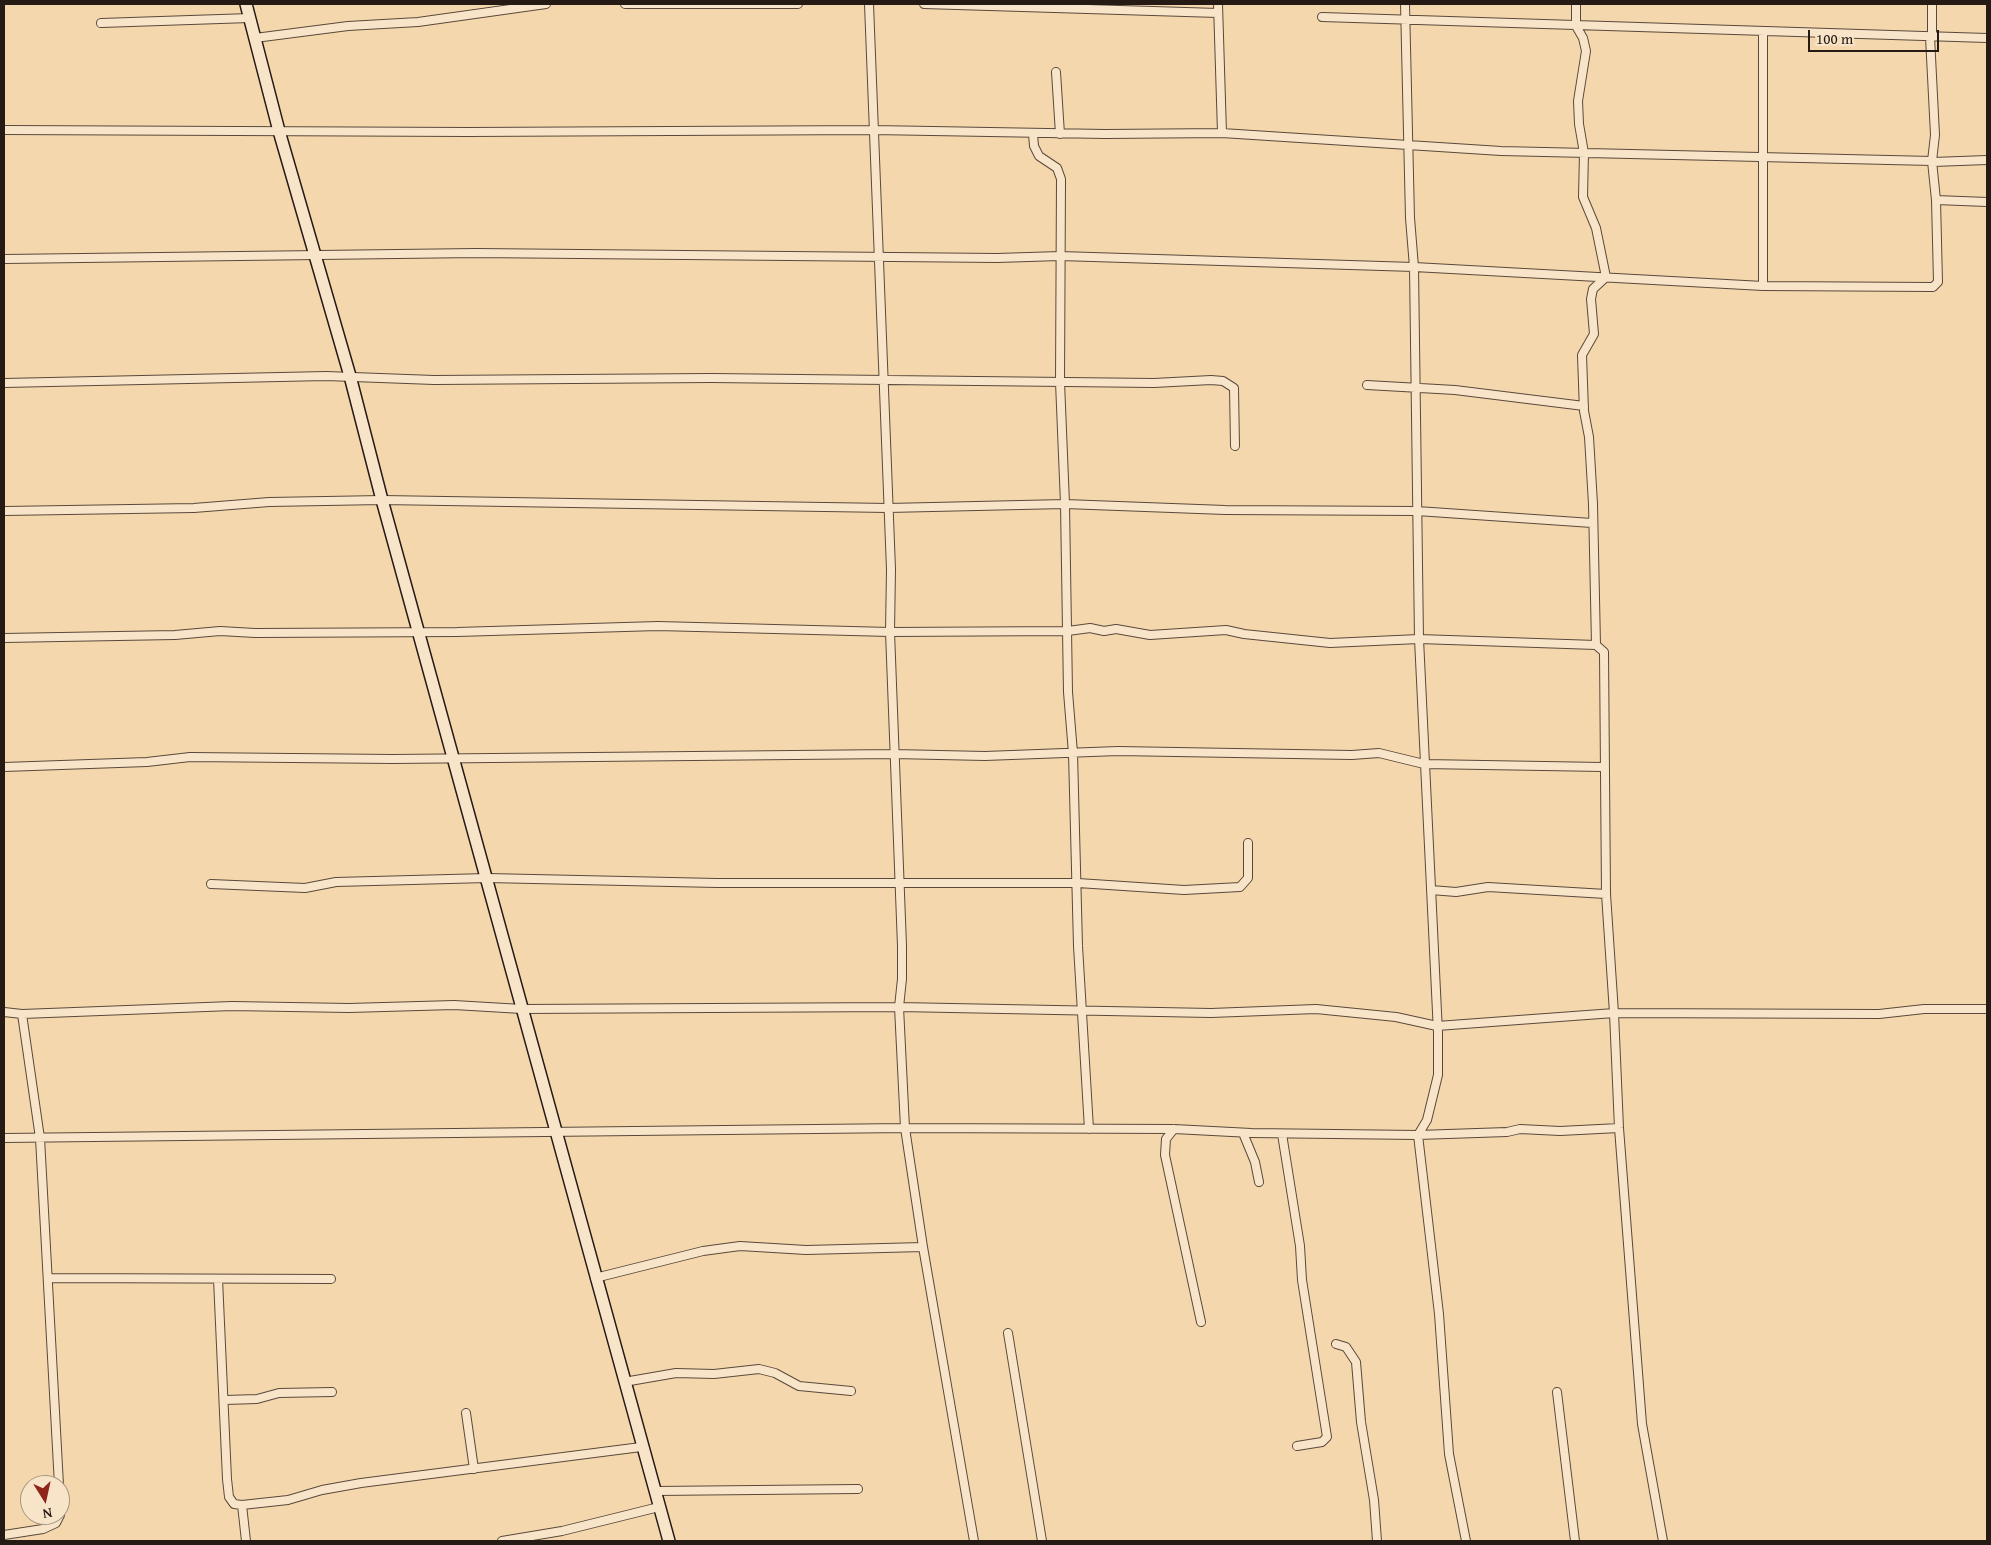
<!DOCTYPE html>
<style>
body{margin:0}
#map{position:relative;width:1991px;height:1545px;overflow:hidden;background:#f4d7ac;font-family:"Gentium Book Plus",serif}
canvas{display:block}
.frame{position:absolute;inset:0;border:5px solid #261a15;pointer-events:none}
.north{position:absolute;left:20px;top:1475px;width:50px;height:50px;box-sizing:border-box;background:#f8e5c9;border:1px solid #a49481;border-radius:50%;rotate:170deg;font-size:14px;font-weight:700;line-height:20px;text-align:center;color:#261a15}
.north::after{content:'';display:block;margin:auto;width:18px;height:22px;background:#8f2418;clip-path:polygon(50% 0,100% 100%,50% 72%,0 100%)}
.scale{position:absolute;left:1808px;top:30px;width:131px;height:22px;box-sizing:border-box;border:2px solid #261a15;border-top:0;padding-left:6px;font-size:15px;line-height:18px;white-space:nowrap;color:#261a15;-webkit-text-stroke:4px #f8e5c9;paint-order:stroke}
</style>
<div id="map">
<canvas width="1991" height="1545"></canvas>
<div class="frame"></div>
<div class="north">N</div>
<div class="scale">100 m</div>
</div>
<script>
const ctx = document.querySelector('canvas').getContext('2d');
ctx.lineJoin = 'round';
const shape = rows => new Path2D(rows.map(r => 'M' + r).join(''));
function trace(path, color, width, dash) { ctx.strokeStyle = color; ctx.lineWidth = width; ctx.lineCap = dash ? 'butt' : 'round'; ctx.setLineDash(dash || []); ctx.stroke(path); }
const street = shape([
 [625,4,798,4],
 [869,4,891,569,890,632,902,946,902,979,899,1007,905,1128,923,1247,974,1541],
 [924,4,1218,13],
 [1218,4,1222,133],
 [1405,4,1410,218,1414,267,1419,639,1438,1033,1438,1075,1427,1120,1418,1135,1439,1314,1449,1454,1466,1541],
 [1576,4,1576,26,1583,38,1586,51,1578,101,1579,124,1584,153,1583,197,1596,228,1606,277,1593,289,1591,299,1594,334,1582,355,1584,411,1589,437,1593,504,1596,645],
 [1932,4,1932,37],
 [1322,17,1987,38],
 [101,23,250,18],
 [255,38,348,26,418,22,546,4],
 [1056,72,1060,134],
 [4,130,468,132,874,130,1105,134,1222,133,1501,151,1932,161],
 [1033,134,1034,146,1039,156,1057,168,1061,179,1060,382,1065,504,1068,692,1073,753,1078,946,1089,1129],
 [1933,162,1987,160],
 [1936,200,1987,202],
 [4,259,476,253,997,258,1060,256,1414,267,1763,286,1933,287,1938,282,1936,200,1932,161,1935,135,1930,37],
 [1763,286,1763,31],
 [4,383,326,376,434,380,711,378,1154,383,1211,380,1223,381,1234,388,1235,446],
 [1367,385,1455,390,1584,406],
 [4,511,194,508,269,502,382,500,888,508,1065,504,1225,510,1417,511,1592,523],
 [4,638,175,635,220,631,255,633,457,632,658,626,890,632,1068,631,1090,628,1104,631,1116,629,1150,635,1226,630,1244,634,1330,643,1419,639,1596,645,1604,652,1606,894,1614,1013,1619,1128,1642,1424,1663,1541],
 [4,767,147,762,190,757,393,759,894,754,985,756,1118,751,1352,755,1379,753,1424,764,1603,767],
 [211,884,305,888,336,882,487,878,717,883,1078,883,1184,890,1240,887,1248,878,1248,843],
 [1431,890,1456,892,1488,887,1606,894],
 [4,1012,22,1014,232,1006,349,1008,454,1005,522,1009,899,1007,1211,1013,1316,1009,1396,1017,1437,1026,1614,1013,1879,1014,1924,1009,1987,1009],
 [22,1014,40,1138,59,1485],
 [1174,1129,1166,1139,1165,1155,1201,1322],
 [1243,1133,1255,1162,1259,1182],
 [1282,1134,1300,1246,1302,1280,1327,1437,1322,1442,1297,1446],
 [4,1138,905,1128,1174,1129,1251,1133,1418,1135,1507,1132,1520,1129,1560,1131,1619,1128],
 [49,1278,331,1279],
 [595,1278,703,1251,740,1246,806,1250,923,1247],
 [218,1279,227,1479,229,1497,234,1504,242,1505,288,1500,322,1490,361,1483,641,1447],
 [1008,1333,1042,1541],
 [1336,1344,1346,1347,1356,1362,1361,1422,1374,1500,1377,1541],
 [624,1382,676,1373,714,1374,759,1369,775,1373,799,1386,851,1391],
 [1557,1392,1575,1541],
 [225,1400,257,1399,279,1393,332,1392],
 [466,1413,474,1469],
 [655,1491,858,1489],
 [242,1505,246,1541],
 [4,1535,43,1529,56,1523,60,1515,60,1495],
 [502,1541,562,1531,659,1507]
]);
const secondary = shape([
 [246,4,279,131,350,376,382,500,669,1541]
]);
trace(street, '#5a493b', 10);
trace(secondary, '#261a15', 14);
trace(street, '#f8e5c9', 8);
trace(secondary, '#f8e5c9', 11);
</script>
